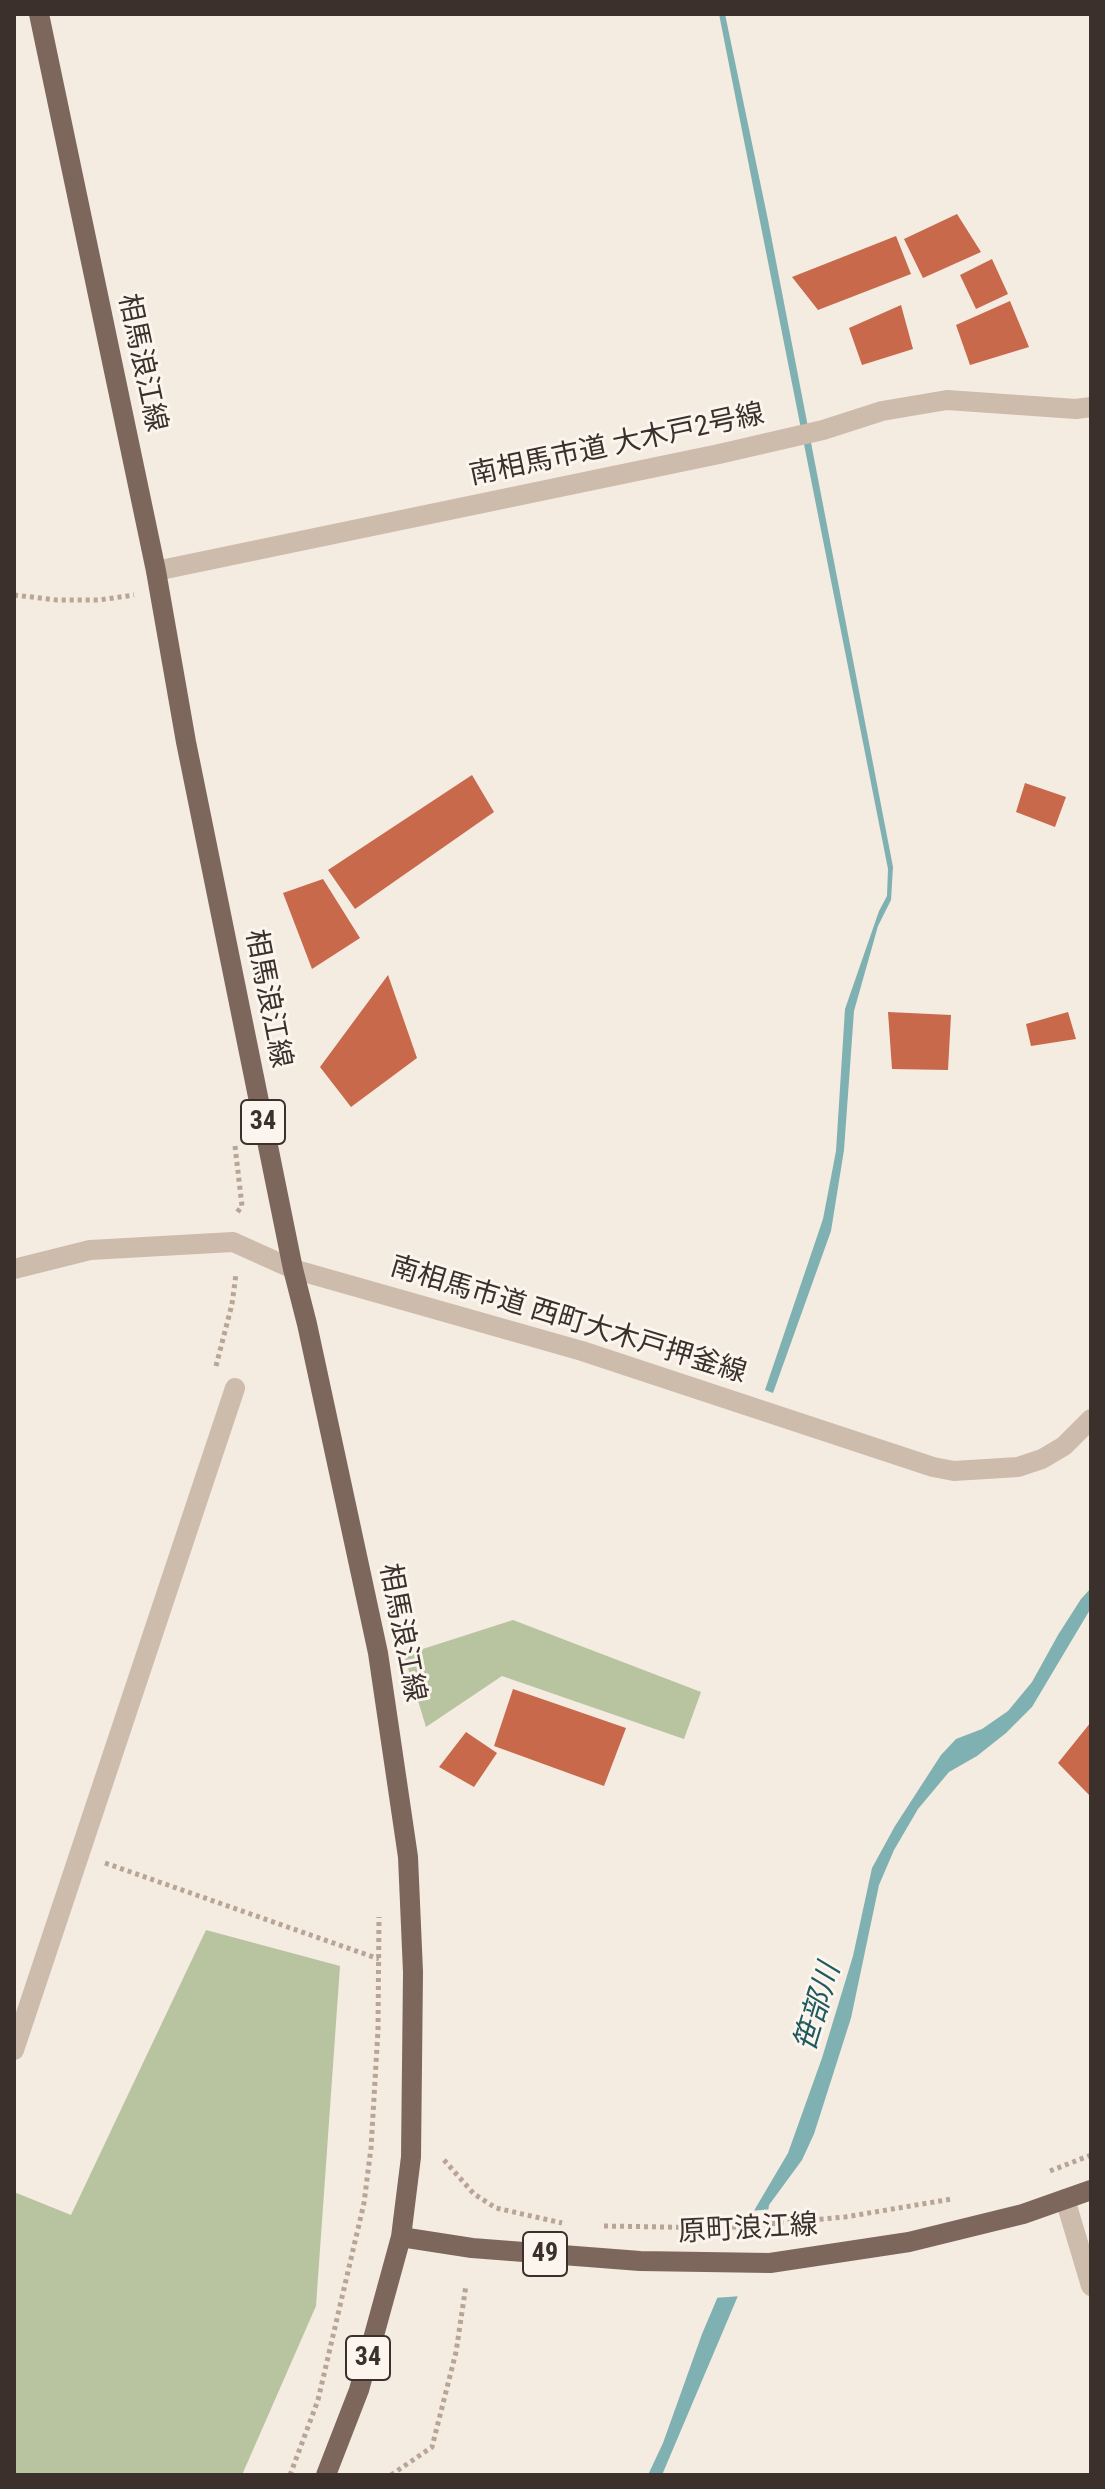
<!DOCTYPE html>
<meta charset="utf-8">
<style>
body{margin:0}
#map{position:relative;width:1105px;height:2489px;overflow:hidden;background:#f4ebe1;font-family:"Roboto Condensed",sans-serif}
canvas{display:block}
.frame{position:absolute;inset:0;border:16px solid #3b302b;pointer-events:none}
</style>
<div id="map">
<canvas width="1105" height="2489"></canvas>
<div class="frame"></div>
</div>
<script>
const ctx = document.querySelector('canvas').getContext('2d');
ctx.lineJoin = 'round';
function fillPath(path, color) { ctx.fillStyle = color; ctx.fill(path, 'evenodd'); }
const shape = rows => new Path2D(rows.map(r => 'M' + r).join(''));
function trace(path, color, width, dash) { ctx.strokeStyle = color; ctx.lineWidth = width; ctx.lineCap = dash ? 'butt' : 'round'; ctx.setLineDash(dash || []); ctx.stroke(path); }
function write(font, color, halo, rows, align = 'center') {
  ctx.font = font + ' "Roboto Condensed","Noto Sans JP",sans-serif'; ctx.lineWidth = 6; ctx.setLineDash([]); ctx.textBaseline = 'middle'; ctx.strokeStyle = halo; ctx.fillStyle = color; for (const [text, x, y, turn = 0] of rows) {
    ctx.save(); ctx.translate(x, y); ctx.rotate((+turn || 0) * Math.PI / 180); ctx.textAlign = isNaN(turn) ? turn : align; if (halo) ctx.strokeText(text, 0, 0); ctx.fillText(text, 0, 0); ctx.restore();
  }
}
fillPath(shape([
 [513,1620,701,1692,684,1739,502,1676,426,1727,404,1655],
 [206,1930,340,1966,316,2306,242,2475,14,2475,14,2192,71,2215]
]), '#b8c4a0');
fillPath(shape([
 [719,14,725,14,768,220,893,867,891,900,878,926,854,1011,844,1150,831,1231,773,1393,765,1390,823,1219,836,1151,845,1009,879,911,887,896,888,869],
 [1091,1588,1091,1608,1032,1707,1006,1733,977,1756,949,1772,918,1809,894,1850,879,1885,851,2018,814,2134,802,2160,769,2205,765,2232,662,2475,648,2475,663,2443,702,2334,755,2209,788,2153,822,2058,853,1956,872,1868,895,1826,941,1755,956,1739,982,1729,1008,1711,1032,1682,1058,1635,1081,1599]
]), '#7fb0b2');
fillPath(shape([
 [773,2209,769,2233,742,2296,714,2298,750,2211]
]), '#f4ebe1');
fillPath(shape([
 [957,214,981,252,923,278,904,239],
 [896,236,911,274,818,310,792,277],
 [992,259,1008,294,976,309,960,275],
 [1010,301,1029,347,970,365,956,325],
 [901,305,913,349,862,365,849,328],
 [472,775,494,812,355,909,328,870],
 [1025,783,1066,797,1055,827,1016,812],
 [323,879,360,938,312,969,283,893],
 [388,975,417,1058,351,1107,320,1067],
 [888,1012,951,1015,948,1070,892,1069],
 [1068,1012,1076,1039,1031,1046,1026,1024],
 [513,1689,626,1728,604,1786,494,1746],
 [1091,1722,1091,1797,1058,1763],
 [466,1732,497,1753,474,1787,439,1767]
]), '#c8694b');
trace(shape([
 [14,595,57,600,99,600,134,595],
 [235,1146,242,1206,236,1214],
 [216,1366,232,1304,236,1274],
 [105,1863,379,1959],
 [444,2160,474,2194,496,2208,562,2223],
 [1050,2171,1091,2155],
 [604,2226,724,2228,845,2217,952,2199],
 [290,2475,318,2400,364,2203,371,2148,378,2030,379,1917],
 [391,2475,432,2447,456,2352,466,2285]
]), '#b9a596', 5, [4, 4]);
trace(shape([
 [156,571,719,454,823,430,882,411,947,400,1076,409,1091,407],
 [14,1269,90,1250,233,1242,293,1269,582,1351,933,1467,954,1471,1018,1467,1042,1459,1064,1446,1091,1419],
 [14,2050,235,1388]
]), '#cdbbac', 20);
trace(shape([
 [1065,2199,1091,2286]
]), '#cdbbac', 20);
trace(shape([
 [39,14,156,571,186,742,293,1269,307,1324,378,1653,408,1857,413,1972,411,2157,401,2237,359,2390,326,2475],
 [401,2237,472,2248,640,2261,770,2263,909,2242,1023,2214,1091,2190]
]), '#7d675c', 20);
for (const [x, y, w] of [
 [263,1122,44],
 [545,2254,44],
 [368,2358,44]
]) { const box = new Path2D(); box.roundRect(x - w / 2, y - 22, w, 44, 6); ctx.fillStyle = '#fbf5ee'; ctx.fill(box); trace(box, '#3b302b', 2); }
write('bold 26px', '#3b302b', null, [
 ["34",263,1122],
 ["49",545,2254],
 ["34",368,2358]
]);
write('28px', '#3b302b', '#fbf5ee', [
 ["相馬浪江線",141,363,78],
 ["南相馬市道 大木戸2号線",617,446,-12],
 ["相馬浪江線",267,999,79],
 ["南相馬市道 西町大木戸押釜線",568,1321,17],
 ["相馬浪江線",401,1633,79],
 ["原町浪江線",748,2230,-3]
]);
write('italic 30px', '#1f5a5e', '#fbf5ee', [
 ["笹部川",819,2008,-73]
]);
</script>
